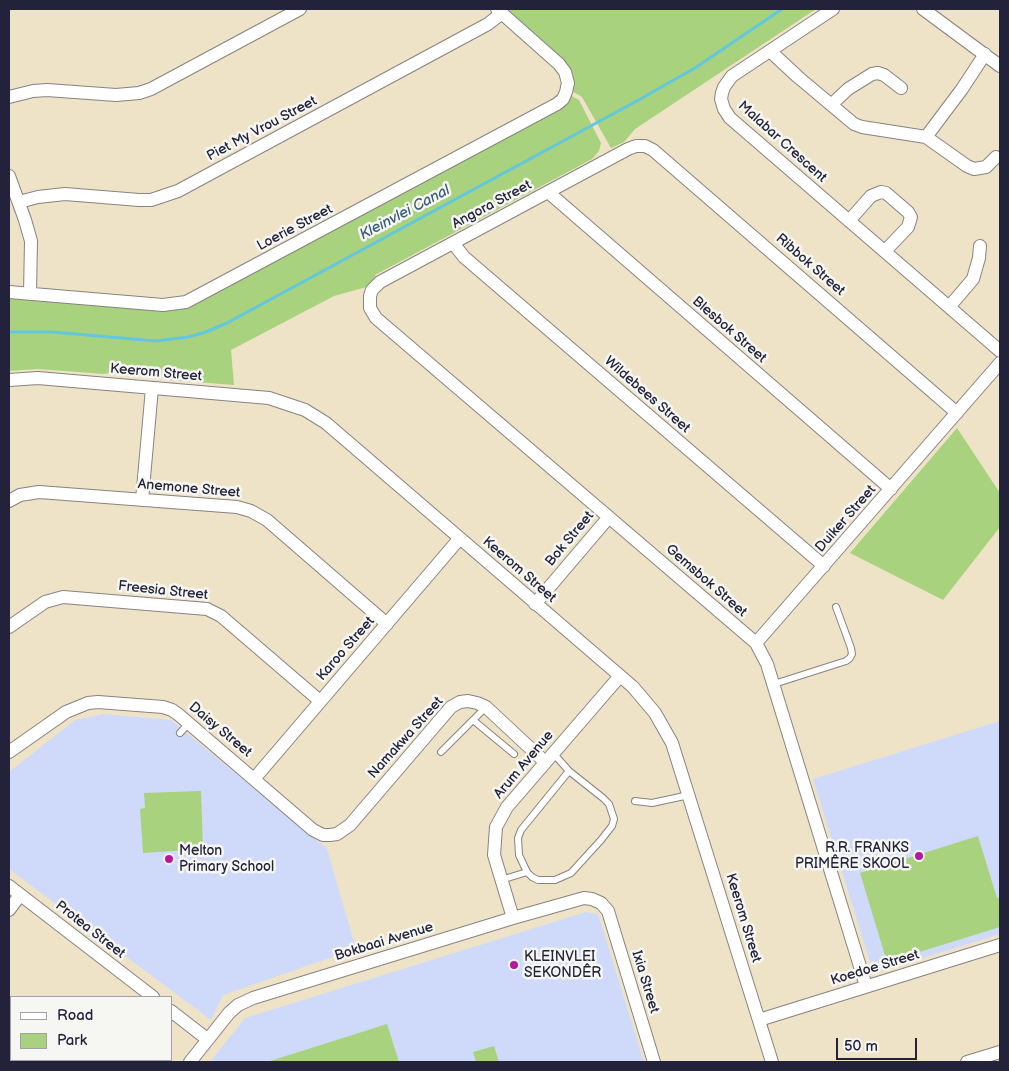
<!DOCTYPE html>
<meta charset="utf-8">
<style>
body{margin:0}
#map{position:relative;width:1009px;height:1071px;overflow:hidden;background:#eee3c7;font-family:"Balsamiq Sans",sans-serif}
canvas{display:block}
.frame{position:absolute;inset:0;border:10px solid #22223b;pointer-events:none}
.legend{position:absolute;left:10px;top:996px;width:162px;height:65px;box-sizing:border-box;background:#f6f6f2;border:1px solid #a1a1a9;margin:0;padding:6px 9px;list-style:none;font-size:15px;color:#22223b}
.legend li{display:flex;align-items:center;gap:10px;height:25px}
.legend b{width:25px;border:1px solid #a1a1a9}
.scale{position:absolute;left:836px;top:1038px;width:81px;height:22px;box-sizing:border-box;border:2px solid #22223b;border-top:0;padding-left:6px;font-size:15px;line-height:18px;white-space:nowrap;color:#22223b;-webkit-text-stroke:4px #f6f6f2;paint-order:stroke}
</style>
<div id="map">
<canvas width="1009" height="1071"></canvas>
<div class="frame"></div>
<ul class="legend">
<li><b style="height:6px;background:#fff"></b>Road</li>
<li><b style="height:14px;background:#a8d27d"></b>Park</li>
</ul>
<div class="scale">50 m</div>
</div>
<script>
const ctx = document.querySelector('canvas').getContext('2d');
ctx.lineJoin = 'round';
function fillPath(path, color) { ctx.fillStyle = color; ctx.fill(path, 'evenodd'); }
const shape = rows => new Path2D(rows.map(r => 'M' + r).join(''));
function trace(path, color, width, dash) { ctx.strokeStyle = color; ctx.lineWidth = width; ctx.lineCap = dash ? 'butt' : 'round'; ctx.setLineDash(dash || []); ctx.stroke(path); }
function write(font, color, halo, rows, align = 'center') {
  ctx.font = font + ' "Balsamiq Sans",sans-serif'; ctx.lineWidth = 5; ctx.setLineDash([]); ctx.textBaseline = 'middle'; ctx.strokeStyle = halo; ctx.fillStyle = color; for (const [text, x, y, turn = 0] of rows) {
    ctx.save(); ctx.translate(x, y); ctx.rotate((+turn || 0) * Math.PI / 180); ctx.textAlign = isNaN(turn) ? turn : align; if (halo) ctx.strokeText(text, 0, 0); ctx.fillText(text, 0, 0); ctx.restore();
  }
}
fillPath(shape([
 [104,714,171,720,327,849,356,949,223,995,211,1020,9,869,9,772,75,720],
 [1000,721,1000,934,878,972,871,965,813,779],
 [586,912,598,914,644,1062,210,1062,245,1018]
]), '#cfdafa');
fillPath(shape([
 [504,9,816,9,635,129,624,142,611,148,582,97,572,91,573,86],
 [570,95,579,100,601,143,599,151,592,159,375,275,376,280,370,286,334,296,231,350,234,385,171,380,154,372,124,371,104,374,38,369,9,371,9,297,164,310],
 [957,428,1000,493,1000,527,943,600,850,553],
 [199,791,201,791,203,849,143,853,140,809,145,808,144,793],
 [978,836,997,898,1000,897,1000,927,887,962,860,873],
 [387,1024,399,1062,267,1062],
 [494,1046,499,1062,476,1062,473,1052]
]), '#a8d27d');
trace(shape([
 [9,332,52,332,156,341,188,337,206,332,227,323,635,102,695,68,782,9]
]), '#62c7df', 3);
const lane = shape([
 [774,684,846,661,850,658,852,654,851,648,836,607],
 [473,720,514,754],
 [180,733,189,723],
 [441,752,486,707],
 [553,753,569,771,603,798,609,804,614,819,612,826,601,840,571,873,555,880,538,880,532,877,527,872,519,855,518,838,521,830,569,771],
 [635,801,652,803,689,795],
 [501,880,527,872]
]);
const street = shape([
 [833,9,732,76,724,87,722,93,721,99,724,109,730,118,1000,351],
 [923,9,1000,66],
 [770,51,798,77,854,124,862,127,926,137,967,166,974,169,986,167,996,157],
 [9,97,33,91,47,90,116,95,139,93,151,89,300,9],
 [831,105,848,89,872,74,878,73,884,75,901,88],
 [926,137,962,89,985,54],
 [9,176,25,220,31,241,30,294],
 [548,192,891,489],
 [19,202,38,197,65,194,139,200,151,200,178,191,488,24,502,13],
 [849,221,871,196,881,192,886,193,908,212,911,217,908,227,885,251],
 [453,243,464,257,824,566],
 [9,292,163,305,186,302,557,104,563,99,566,92,568,83,565,72,559,64,497,9],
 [949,307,973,279,979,258,980,246],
 [9,380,38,378,269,398,305,410,326,423,633,687,655,713,672,743,772,1062],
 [142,500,152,388],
 [9,501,20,495,39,492,237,507,251,511,267,520,387,624],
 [535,604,609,517],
 [9,627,45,602,63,597,207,609,221,616,320,701],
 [756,643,1000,363],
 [9,752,66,712,88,703,98,702,163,707,172,710,179,715,313,830,323,835,330,835,337,834,350,825,451,707,460,702,468,701,477,703,486,707,545,762],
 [254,779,460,538],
 [9,886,153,997],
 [9,910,20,895],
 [513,918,494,855,496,827,507,807,620,676],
 [866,986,767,664,756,643,376,318,370,308,370,296,372,290,380,282,628,149,636,146,645,146,653,150,957,413],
 [171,1011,207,1039],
 [759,1020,1000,945],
 [190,1062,229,1013,238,1005,253,998,513,918,584,898,592,899,601,903,608,911,654,1062],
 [967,1062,1000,1052]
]);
trace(lane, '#888281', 8);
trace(street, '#888281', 14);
trace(lane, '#fff', 6);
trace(street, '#fff', 12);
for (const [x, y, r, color] of [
 [919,856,5,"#b5179e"],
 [169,859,5,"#b5179e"],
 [514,965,5,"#b5179e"]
]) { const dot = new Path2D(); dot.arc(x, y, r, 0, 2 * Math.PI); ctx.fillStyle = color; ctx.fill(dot); trace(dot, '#f6f6f2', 2); }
write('14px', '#22223b', '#f6f6f2', [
 ["Piet My Vrou Street",262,129,-28],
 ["Malabar Crescent",782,142,42],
 ["Angora Street",492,205,-28],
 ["Loerie Street",295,228,-28],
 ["Ribbok Street",810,265,41],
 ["Blesbok Street",729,330,41],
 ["Keerom Street",156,373,5],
 ["Wildebees Street",647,395,41],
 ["Anemone Street",189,489,5],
 ["Duiker Street",846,519,-49],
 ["Bok Street",570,539,-50],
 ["Keerom Street",519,570,41],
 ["Gemsbok Street",706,581,41],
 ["Freesia Street",163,591,6],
 ["Karoo Street",346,649,-49],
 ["Daisy Street",220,730,40],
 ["Namakwa Street",406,738,-48],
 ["Arum Avenue",524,765,-50],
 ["Keerom Street",743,918,73],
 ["Protea Street",90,930,38],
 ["Bokbaai Avenue",384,942,-17],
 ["Koedoe Street",875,968,-17],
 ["Ixia Street",645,982,73]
]);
write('14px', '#22223b', '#f6f6f2', [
 ["R.R. FRANKS",909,848,"right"],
 ["PRIMÊRE SKOOL",909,864,"right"],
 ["Melton",179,851],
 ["Primary School",179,867],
 ["KLEINVLEI",524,957],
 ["SEKONDÊR",524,973]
], 'left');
write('italic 15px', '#385c74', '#f6f6f2', [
 ["Kleinvlei Canal",405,213,-28]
]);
</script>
